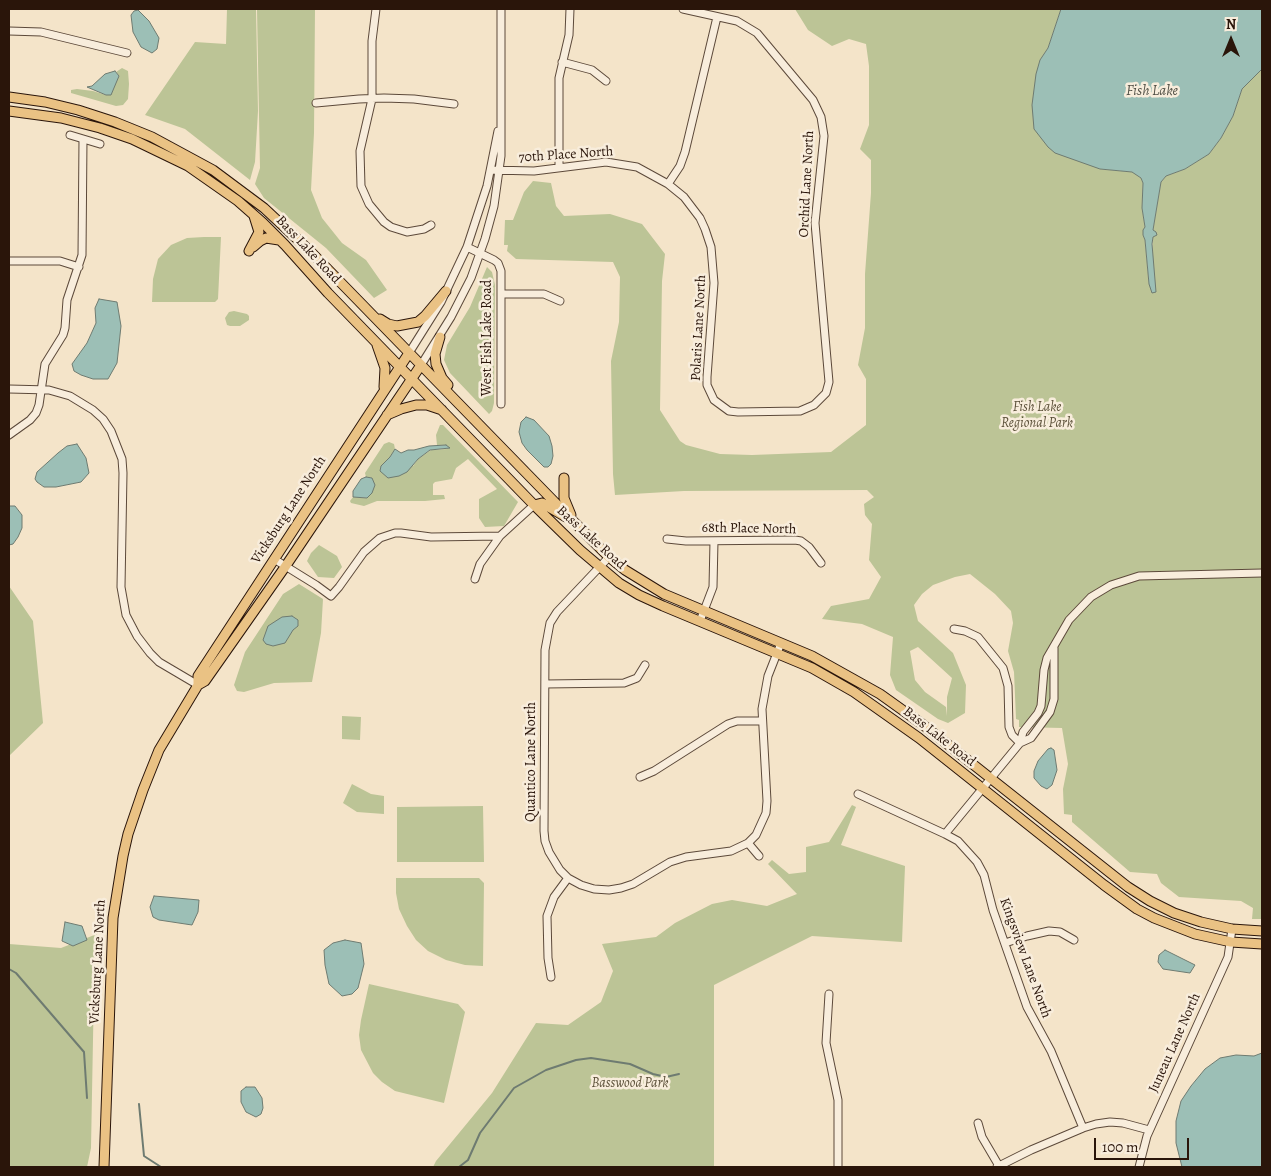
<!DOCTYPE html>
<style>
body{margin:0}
#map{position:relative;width:1271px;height:1176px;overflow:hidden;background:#f4e4c9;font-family:Alegreya,serif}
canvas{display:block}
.frame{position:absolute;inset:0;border:10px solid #2a150a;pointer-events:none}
.north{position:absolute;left:1206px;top:15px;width:50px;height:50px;-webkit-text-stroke:4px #f8eddc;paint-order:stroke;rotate:0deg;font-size:14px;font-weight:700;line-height:20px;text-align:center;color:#2a150a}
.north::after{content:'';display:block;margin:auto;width:18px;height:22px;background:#2a150a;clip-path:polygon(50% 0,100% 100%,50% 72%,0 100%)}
.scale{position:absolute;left:1094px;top:1138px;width:95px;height:22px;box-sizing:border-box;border:2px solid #2a150a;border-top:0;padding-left:6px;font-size:15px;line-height:18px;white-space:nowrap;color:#2a150a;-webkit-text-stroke:4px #f8eddc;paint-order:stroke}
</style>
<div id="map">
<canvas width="1271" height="1176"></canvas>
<div class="frame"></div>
<div class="north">N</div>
<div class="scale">100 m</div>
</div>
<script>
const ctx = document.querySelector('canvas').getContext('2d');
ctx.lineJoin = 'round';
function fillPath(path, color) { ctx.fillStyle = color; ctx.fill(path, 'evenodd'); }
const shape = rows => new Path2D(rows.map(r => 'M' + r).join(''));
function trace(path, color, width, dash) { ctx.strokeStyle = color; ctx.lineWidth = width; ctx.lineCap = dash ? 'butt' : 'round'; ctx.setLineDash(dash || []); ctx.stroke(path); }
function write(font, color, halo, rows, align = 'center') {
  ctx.font = font + ' Alegreya,serif'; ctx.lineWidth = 5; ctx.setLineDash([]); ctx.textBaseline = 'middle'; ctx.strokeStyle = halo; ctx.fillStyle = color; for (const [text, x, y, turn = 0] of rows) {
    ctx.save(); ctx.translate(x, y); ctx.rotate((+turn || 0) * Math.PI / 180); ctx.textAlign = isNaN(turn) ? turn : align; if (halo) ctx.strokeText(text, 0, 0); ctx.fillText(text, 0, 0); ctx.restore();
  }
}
fillPath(shape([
 [227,9,256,9,258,111,255,162,250,180,185,129,145,115,195,42,226,44],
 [257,9,315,9,314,133,311,190,322,218,342,243,366,260,387,290,374,298,326,248,264,198,255,184,260,168],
 [795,9,1061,9,1048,48,1040,60,1032,105,1100,169,1133,172,1141,178,1143,183,1142,208,1145,227,1143,235,1145,240,1149,284,1152,263,1153,230,1161,182,1166,176,1185,169,1209,154,1221,138,1233,116,1242,89,1262,69,1262,919,1252,919,1253,908,1241,901,1179,897,1161,883,1157,874,1130,872,1072,822,1072,815,1064,814,1063,789,1068,764,1062,728,1019,727,1019,720,1016,719,1014,672,1008,651,1013,623,1011,611,995,594,970,574,955,577,933,585,922,594,914,605,918,621,953,653,966,685,965,713,948,723,938,719,896,690,890,675,893,637,862,624,822,619,831,606,869,599,881,577,869,560,872,524,865,515,864,504,874,497,867,490,684,491,615,495,613,474,611,361,619,322,620,277,613,262,516,259,507,251,508,245,504,245,505,220,513,220,524,192,533,181,551,183,556,206,564,216,610,214,642,224,665,254,662,281,660,410,680,441,686,445,720,454,752,455,831,452,866,425,866,379,858,365,865,328,865,274,871,193,871,160,860,149,869,125,869,66,866,44,849,39,832,46,808,30],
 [918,647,952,678,947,697,947,716,946,707,925,692,915,680,910,651],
 [122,68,128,71,129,84,128,99,123,105,116,106,71,93,71,90,77,89,93,91,106,95,119,76,116,72],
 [204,237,221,237,218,299,215,302,152,302,153,279,158,259,171,245,187,238],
 [487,267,492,272,495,285,494,403,492,411,489,414,450,373,444,360,447,345,470,307],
 [234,311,247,314,249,316,249,320,240,326,230,326,227,325,225,318,229,312],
 [440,425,443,425,518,502,504,526,485,527,479,518,479,499,497,489,468,459,456,468,452,479,435,482,433,484,433,495,444,495,445,499,425,501,377,501,364,506,351,503,350,501,353,497,367,498,372,478,366,477,365,473,384,444,389,442,394,444,395,449,390,457,381,466,413,466,418,459,431,450,447,449,446,445,437,445,436,435],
 [319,545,337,556,342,567,334,578,318,577,307,561,311,553],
 [299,584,323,599,321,633,312,682,274,683,244,692,237,691,234,685,245,652,283,594],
 [9,586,33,621,43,723,9,756],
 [342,716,361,717,360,740,342,739],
 [352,784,371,794,384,796,384,814,357,812,343,803],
 [852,805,856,807,841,845,905,866,902,942,812,936,714,985,714,1167,433,1167,436,1161,492,1093,536,1023,568,1025,601,1002,613,971,602,944,656,937,675,923,712,904,732,900,767,906,797,894,768,864,772,860,789,874,806,872,806,847,829,842],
 [483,806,484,862,397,862,397,807],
 [396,878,479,878,484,883,483,966,465,965,446,960,428,951,416,940,407,926,399,909,396,893],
 [97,934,95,967,97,970,94,985,91,1148,87,1167,9,1167,9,944,61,948],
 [369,984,458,1004,465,1012,444,1103,395,1091,382,1082,373,1073,361,1050,359,1035,361,1020]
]), '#bcc496');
const water = shape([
 [1061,9,1262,9,1262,69,1242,89,1233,116,1221,138,1209,154,1185,169,1166,176,1161,182,1153,230,1156,232,1157,235,1153,237,1152,244,1156,292,1152,293,1149,284,1145,240,1143,235,1143,230,1145,227,1142,208,1143,183,1141,178,1132,172,1100,169,1055,153,1048,147,1034,129,1032,105,1036,74,1040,60,1048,48,1061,9],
 [138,10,149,21,159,38,157,49,152,53,141,47,133,32,131,15,134,11,138,10],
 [115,71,119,76,111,95,106,95,87,87,92,86,105,74,115,71],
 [99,299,117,302,121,326,117,363,108,379,93,379,81,375,74,371,72,364,87,343,96,323,95,308,99,299],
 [526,417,534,420,549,436,552,446,553,456,551,464,548,467,544,467,527,450,522,443,519,432,521,422,526,417],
 [77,444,86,458,89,473,81,482,56,487,44,487,37,482,35,479,37,472,58,453,67,446,77,444],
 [446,445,450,448,430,450,418,459,407,472,399,476,388,478,380,471,381,466,390,457,395,449,401,453,408,450,414,450,429,446,446,445],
 [366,477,372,478,375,485,372,493,367,498,353,497,353,491,361,479,366,477],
 [9,506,15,506,22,515,22,528,18,537,13,544,9,545,9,506],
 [292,616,298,620,298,626,293,630,285,643,273,646,266,644,263,640,268,626,282,617,292,616],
 [1051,748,1054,750,1057,770,1052,785,1047,789,1041,786,1034,778,1034,771,1038,761,1048,749,1051,748],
 [154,896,199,900,198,912,192,925,159,920,153,917,150,907,154,896],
 [65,922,82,926,87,940,73,946,62,941,65,922],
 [345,940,361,943,364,964,358,988,352,994,342,996,329,984,325,965,324,950,333,943,345,940],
 [1165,950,1195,965,1190,973,1163,969,1158,962,1159,955,1165,950],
 [1262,1053,1262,1167,1182,1167,1176,1143,1176,1121,1181,1101,1191,1086,1205,1069,1220,1058,1236,1055,1254,1056,1262,1053],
 [246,1087,255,1087,262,1098,263,1108,261,1114,256,1117,246,1112,241,1102,241,1091,246,1087]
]);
fillPath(water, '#9cbfb6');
trace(water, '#6e7b71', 1);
trace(shape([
 [9,969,16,973,84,1052,87,1098],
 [139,1104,144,1156,161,1167],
 [459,1167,468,1160,480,1133,514,1088,546,1070,576,1060,591,1058,630,1064,653,1074,666,1077,679,1074]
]), '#6e7b71', 2);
const minor = shape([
 [376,9,372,41,372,99,360,151,361,186,369,204,384,222,391,227,407,232,424,229,431,225],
 [9,31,41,32,127,53],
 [562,62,592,70,606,81],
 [316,103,359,99,384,98,414,99,454,104],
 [70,135,100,144],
 [559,167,559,78,569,35,570,9],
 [491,170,534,171,606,162,637,167,668,184,684,197,700,218,705,229,711,247,714,283,707,377,707,385,714,400,729,411,738,412,800,411,814,405,826,393,829,382,815,223,824,136,821,117,813,100,757,33,737,21,683,9],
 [668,184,680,166,685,152,717,17],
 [467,247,494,260,498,263,501,271,501,404],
 [9,261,60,261,79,267],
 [501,294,544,294,560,301],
 [409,353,441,302,467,247,487,186,498,131],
 [421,365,451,317,471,278,485,239,494,206,501,156,501,9],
 [9,389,49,390,70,396,93,410,103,419,111,431,122,459,123,473,121,587,126,615,137,636,150,653,159,662,198,685],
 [9,435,30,420,36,413,39,405,45,364,63,335,65,328,67,300,82,255,83,139],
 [667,539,686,541,795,540,801,541,809,547,821,563],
 [609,557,557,612,550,623,545,650,544,831,545,841,549,852,560,870,568,878,581,885,594,889,609,890,621,888,633,884,670,862,686,857,731,851,748,843,756,835,766,813,767,801,762,709,768,676,781,643],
 [274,559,316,585,331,596,339,587,364,552,380,538,395,533,401,533,431,537,500,536,534,505],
 [475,579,480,564,500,536],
 [700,621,713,587,714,541],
 [954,629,965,631,978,637,1003,668,1008,686,1009,727,1012,735,1020,743],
 [545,684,624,683,637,678,645,665],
 [1020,743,1031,738,1050,712,1054,699,1054,648],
 [640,777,654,771,728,724,737,721,762,721],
 [858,794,945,834,958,841,977,862,984,875,993,910,1027,1007,1051,1051,1083,1128],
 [945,834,1020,743,1023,732,1038,713,1041,706,1044,670,1047,658,1069,620,1091,597,1111,585,1139,576,1262,573],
 [748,843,759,856],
 [1005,943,1027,936,1049,931,1060,932,1074,940],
 [551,977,548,958,547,916,554,897,568,878],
 [829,994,826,1043,838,1100,838,1167],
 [978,1123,982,1137,999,1166],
 [997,1167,1031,1150,1083,1128,1096,1124,1110,1122,1123,1123,1149,1130],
 [1139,1167,1147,1136,1228,957,1232,929]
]);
const major = shape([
 [9,97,45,102,78,110,115,122,152,137,213,170,264,208,310,251,574,522,609,557,625,570,664,594,812,656,880,694,922,724,1128,887,1150,901,1174,913,1201,922,1232,929,1262,931],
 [9,111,61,118,100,128,132,139,188,166,238,201,263,223,285,245,328,293,534,505,580,550,619,583,639,595,663,606,812,668,854,692,919,738,1104,885,1137,909,1154,918,1195,934,1231,942,1262,944],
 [253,247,260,241,266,238,279,240],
 [249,251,259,232,254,216],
 [380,319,388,324,397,326,418,322,425,316,446,291],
 [440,337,435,354,436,364,442,378,448,385],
 [377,345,385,368,384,387],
 [387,415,401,409,416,405,427,405,442,410],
 [564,478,564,498,571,515],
 [534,505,542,503,566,517],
 [198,685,198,676,409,353],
 [104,1167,113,918,123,856,128,834,143,790,159,750,198,685,205,681,285,567,421,365]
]);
trace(minor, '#5c493a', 9);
trace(major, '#2a150a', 11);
trace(minor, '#f8eddc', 7);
trace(major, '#eac284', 9);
write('14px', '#2a150a', '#f8eddc', [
 ["70th Place North",566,155,-4],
 ["Orchid Lane North",807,184,-87],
 ["Bass Lake Road",308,250,47],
 ["Polaris Lane North",699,328,-87],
 ["West Fish Lake Road",488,338,-90],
 ["Vicksburg Lane North",289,510,-57],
 ["68th Place North",749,529,1],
 ["Bass Lake Road",591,538,42],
 ["Bass Lake Road",939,737,38],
 ["Quantico Lane North",532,762,-90],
 ["Kingsview Lane North",1025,958,70],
 ["Vicksburg Lane North",98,962,-87],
 ["Juneau Lane North",1175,1043,-66]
]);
write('italic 14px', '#5d523b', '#f8eddc', [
 ["Fish Lake",1037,408],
 ["Regional Park",1037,424],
 ["Basswood Park",630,1084]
]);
write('italic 15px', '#525046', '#f8eddc', [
 ["Fish Lake",1152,91]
]);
</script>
